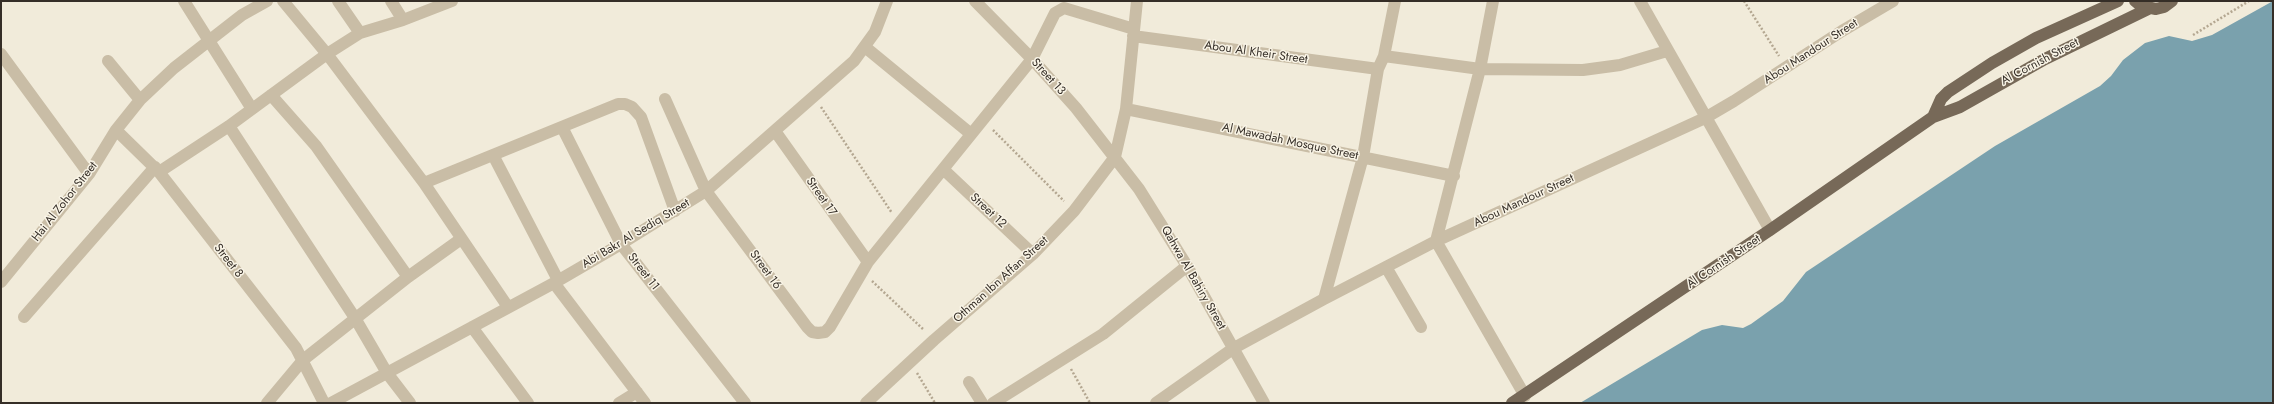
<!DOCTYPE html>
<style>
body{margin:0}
#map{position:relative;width:2274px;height:404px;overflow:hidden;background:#f1ebda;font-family:Jost,sans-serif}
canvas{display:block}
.frame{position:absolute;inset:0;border:2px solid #352e27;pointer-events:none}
</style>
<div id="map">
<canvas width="2274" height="404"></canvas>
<div class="frame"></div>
</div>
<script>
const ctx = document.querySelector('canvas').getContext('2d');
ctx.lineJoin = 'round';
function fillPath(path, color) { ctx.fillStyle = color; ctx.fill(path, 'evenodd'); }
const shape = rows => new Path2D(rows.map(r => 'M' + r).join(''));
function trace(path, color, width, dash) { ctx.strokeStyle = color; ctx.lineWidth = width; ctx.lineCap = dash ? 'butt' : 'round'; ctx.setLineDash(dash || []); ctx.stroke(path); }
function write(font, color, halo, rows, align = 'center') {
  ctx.font = font + ' Jost,sans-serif'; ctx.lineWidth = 3; ctx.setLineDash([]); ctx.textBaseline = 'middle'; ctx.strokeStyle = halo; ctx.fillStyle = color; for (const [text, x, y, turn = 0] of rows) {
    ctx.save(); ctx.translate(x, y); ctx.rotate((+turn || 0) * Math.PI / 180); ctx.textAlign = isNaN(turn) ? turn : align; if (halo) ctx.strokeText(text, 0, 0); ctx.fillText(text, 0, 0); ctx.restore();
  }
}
fillPath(shape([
 [2273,1,2273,403,1580,403,1702,330,1722,325,1743,328,1751,324,1783,301,1806,272,1995,146,2100,86,2111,76,2123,60,2145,43,2169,36,2192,41,2212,35]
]), '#7aa1ad');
trace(shape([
 [1744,1,1779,56],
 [2193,35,2249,1],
 [821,107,892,213],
 [993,130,1064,201],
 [872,281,924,330],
 [1071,369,1090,403],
 [917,373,935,403]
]), '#b4a791', 2.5, [2, 2]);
trace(shape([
 [184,1,252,109],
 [283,1,327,54,424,183,508,307],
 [338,1,360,33],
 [391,1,403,20],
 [975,1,1032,59,1076,108,1139,189,1187,266,1264,403],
 [1493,1,1480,69,1436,241,1525,396],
 [1640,1,1770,230],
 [1133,36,1378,69],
 [865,47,971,134],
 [1,54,89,174],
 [1384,56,1480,69,1583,70,1620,65,1667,51],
 [108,61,140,100],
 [271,95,316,146,408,277],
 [665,99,706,191,807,327,812,332,818,333,825,332,830,327,868,262,1032,59,1055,13,1064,8,1134,29],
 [1126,109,1454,176],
 [229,126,355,318,387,373,410,403],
 [562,127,621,244,745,403],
 [116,130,159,172,296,348,324,403],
 [775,131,868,262],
 [493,155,558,280],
 [943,169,1033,254],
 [159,172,229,126,327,54,360,33,403,20,452,1],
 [424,183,618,104,625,104,632,107,641,117,675,211],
 [1386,267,1421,327],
 [1,282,89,174,116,130,140,100,174,68,242,15,267,1],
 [554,283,645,403],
 [1324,299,1363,157,1378,69,1384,56,1395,1],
 [24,317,155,167],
 [472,327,528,403],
 [969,382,982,403],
 [267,403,303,360,408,277,461,239],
 [331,403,554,283,621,244,706,191,854,61,875,32,887,1],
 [619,403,637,392],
 [866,403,934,340,1033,254,1074,211,1115,157,1126,109,1137,1],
 [993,403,1103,334,1187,266],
 [1156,403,1234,348,1324,299,1436,241,1705,118,1734,101,1842,31,1893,1]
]), '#c9bda6', 12);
trace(shape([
 [2135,1,2141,6,2156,9,2164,7,2172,1],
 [1933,117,1941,99,1948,92,1992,63,2036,38,2118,1],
 [1512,403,1770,230,1933,117,1960,107,2045,59,2148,9]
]), '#776958', 12);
write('12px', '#352e27', '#f9f4e6', [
 ["Abou Mandour Street",1811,52,-33],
 ["Abou Al Kheir Street",1256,53,8],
 ["Al Cornish Street",2040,62,-28],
 ["Street 13",1048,77,48],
 ["Al Mawadah Mosque Street",1290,142,12],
 ["Street 17",821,197,55],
 ["Abou Mandour Street",1524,201,-25],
 ["Hai Al Zohor Street",65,202,-52],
 ["Street 12",988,211,43],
 ["Abi Bakr Al Sediq Street",636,234,-31],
 ["Street 8",228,261,52],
 ["Al Cornish Street",1724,262,-34],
 ["Street 16",765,270,54],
 ["Street 11",643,272,52],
 ["Qahwa Al Bahiry Street",1193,278,60],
 ["Othman Ibn Affan Street",1001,280,-42]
]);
</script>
